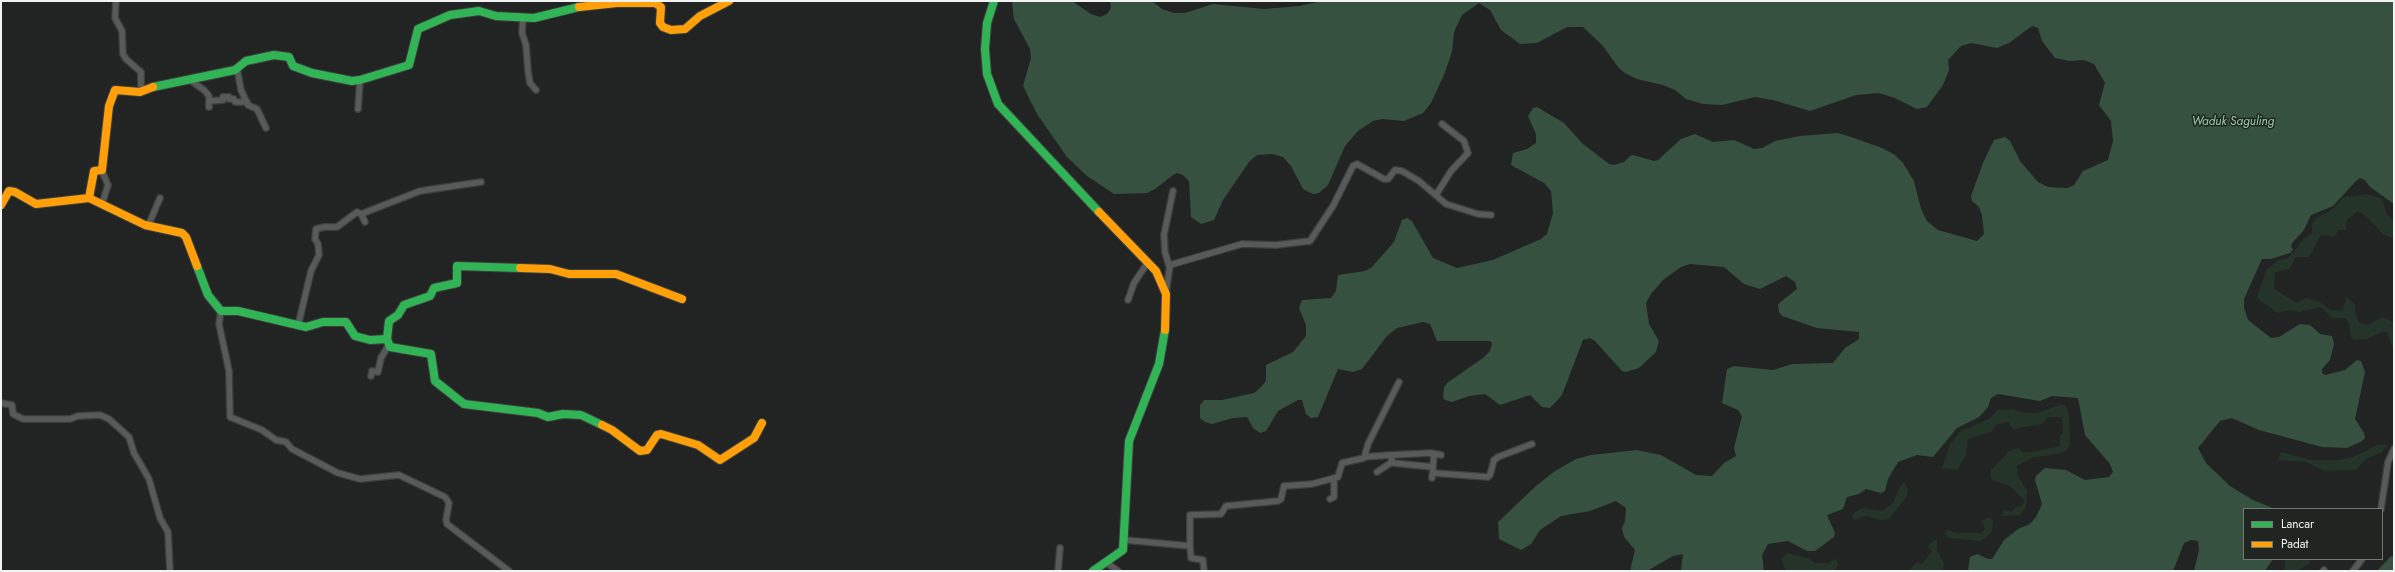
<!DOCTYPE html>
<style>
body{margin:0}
#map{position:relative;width:2395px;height:572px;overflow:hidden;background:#222423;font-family:Jost,sans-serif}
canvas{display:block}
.frame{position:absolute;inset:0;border:2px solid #f1f4f2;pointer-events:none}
.legend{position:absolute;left:2243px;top:508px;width:140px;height:52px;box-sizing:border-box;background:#212522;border:1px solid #747875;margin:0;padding:5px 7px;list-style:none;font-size:12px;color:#f1f4f2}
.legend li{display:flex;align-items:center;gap:8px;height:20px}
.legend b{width:20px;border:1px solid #747875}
</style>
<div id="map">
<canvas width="2395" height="572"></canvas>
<div class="frame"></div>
<ul class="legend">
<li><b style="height:5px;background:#30b455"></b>Lancar</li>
<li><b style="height:5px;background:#ff9f0a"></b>Padat</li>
</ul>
</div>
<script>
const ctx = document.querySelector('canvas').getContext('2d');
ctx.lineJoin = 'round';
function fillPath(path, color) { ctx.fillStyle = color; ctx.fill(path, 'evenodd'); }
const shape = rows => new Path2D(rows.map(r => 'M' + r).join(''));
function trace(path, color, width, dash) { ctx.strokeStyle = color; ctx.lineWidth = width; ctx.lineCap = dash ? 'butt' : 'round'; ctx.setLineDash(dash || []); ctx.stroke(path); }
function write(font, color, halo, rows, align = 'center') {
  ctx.font = font + ' Jost,sans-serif'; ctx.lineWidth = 3; ctx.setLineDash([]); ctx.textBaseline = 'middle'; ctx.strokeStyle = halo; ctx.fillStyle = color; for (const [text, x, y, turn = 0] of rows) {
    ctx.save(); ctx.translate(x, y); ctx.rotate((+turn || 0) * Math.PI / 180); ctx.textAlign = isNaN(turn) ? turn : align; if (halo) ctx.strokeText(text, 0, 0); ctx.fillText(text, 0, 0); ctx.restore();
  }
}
fillPath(shape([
 [2368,194,2382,199,2387,215,2394,221,2394,239,2384,235,2369,219,2358,211,2347,220,2346,230,2338,230,2335,237,2321,235,2309,257,2296,257,2289,269,2275,272,2274,289,2297,303,2306,298,2319,302,2331,310,2342,311,2347,297,2355,305,2356,316,2360,323,2367,325,2383,317,2394,322,2394,351,2387,333,2384,331,2367,339,2354,339,2351,337,2349,324,2345,318,2332,318,2321,307,2299,312,2290,310,2278,313,2257,298,2266,270,2279,260,2288,258,2298,247,2299,243,2312,233,2312,224,2316,218,2329,212,2344,197],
 [2060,405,2065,405,2069,414,2070,444,2067,450,2060,453,2031,458,2017,466,2017,474,2027,491,2026,507,2020,515,2002,516,2004,510,2012,512,2016,507,2020,507,2025,501,2010,486,1992,480,1990,475,1991,470,2005,456,2008,451,2019,448,2022,452,2032,452,2060,446,2060,435,2063,434,2062,417,2048,417,2042,424,2013,429,2008,422,1996,425,1991,432,1968,439,1966,455,1957,470,1942,468,1950,444,1961,431,1989,419,1998,410,2013,409,2025,413,2037,413],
 [2377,445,2388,445,2382,452,2367,458,2356,470,2325,471,2306,462,2278,460,2281,452,2311,460,2339,460,2353,457],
 [1904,482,1908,489,1907,496,1889,519,1881,520,1866,516,1854,520,1852,517,1854,513,1862,508,1882,511,1892,504,1901,485],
 [1989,517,1993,520,1992,532,1981,541,1948,538,1945,534,1946,530,1957,533,1982,533,1985,529,1982,521],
 [1935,540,1937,540,1937,550,1944,564,1943,571,1908,571,1917,562,1922,564,1932,551,1927,546],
 [1787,553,1808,558,1815,563,1828,563,1836,559,1838,565,1834,571,1786,571,1781,559],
 [2286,559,2310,559,2309,564,2297,571,2284,571]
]), '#243429');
fillPath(shape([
 [1012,1,1072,1,1091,14,1100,17,1107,14,1111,8,1110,1,1152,1,1162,9,1174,13,1185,13,1213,4,1264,9,1299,6,1322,1,2394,1,2394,204,2370,187,2365,180,2360,178,2356,181,2333,206,2311,215,2304,230,2293,242,2291,246,2293,250,2290,253,2271,259,2262,259,2244,299,2244,308,2248,320,2271,338,2279,337,2300,324,2310,325,2320,334,2332,336,2334,344,2330,360,2322,369,2322,373,2325,375,2345,370,2357,360,2361,361,2365,372,2355,419,2364,433,2365,438,2362,441,2347,448,2322,447,2259,430,2232,418,2220,421,2198,448,2206,463,2230,486,2253,500,2275,509,2244,509,2244,559,2273,559,2265,571,2194,571,2199,550,2198,541,2191,540,2184,543,2173,571,1968,571,1970,557,1977,554,1988,559,1992,559,2004,540,2018,529,2030,524,2036,517,2042,504,2035,480,2036,476,2045,468,2066,470,2085,480,2109,477,2113,472,2110,464,2085,435,2078,398,2052,396,2040,401,1998,394,1991,398,1988,407,1979,417,1957,428,1933,457,1917,455,1898,462,1888,479,1885,491,1881,493,1866,489,1859,494,1847,497,1843,509,1827,515,1835,533,1834,537,1815,551,1807,551,1788,541,1768,544,1762,555,1764,571,1681,571,1683,554,1673,556,1647,571,1630,571,1635,550,1624,537,1622,528,1625,521,1626,508,1616,501,1590,511,1561,516,1540,530,1531,544,1521,550,1499,539,1498,522,1536,486,1555,471,1576,459,1591,455,1637,450,1661,455,1696,475,1712,476,1724,463,1736,456,1734,448,1742,416,1738,410,1722,403,1727,369,1734,366,1773,370,1792,364,1833,363,1845,348,1859,339,1859,332,1817,328,1782,316,1779,312,1778,304,1797,289,1795,282,1786,276,1760,289,1744,284,1724,267,1690,264,1681,267,1663,280,1651,294,1646,303,1649,324,1659,341,1656,352,1639,368,1626,372,1622,371,1595,341,1590,338,1583,340,1562,395,1550,408,1542,407,1530,395,1500,405,1485,394,1469,396,1452,402,1445,400,1443,397,1444,388,1447,383,1483,358,1490,351,1492,343,1490,341,1437,341,1430,324,1423,322,1397,328,1387,336,1362,369,1353,372,1338,369,1318,417,1311,418,1306,414,1302,400,1298,400,1278,411,1266,431,1260,433,1253,428,1247,417,1233,418,1212,424,1205,422,1200,418,1200,405,1204,400,1222,400,1254,393,1261,387,1266,381,1266,365,1293,352,1306,336,1306,325,1299,308,1302,300,1331,298,1336,291,1338,275,1365,271,1372,267,1394,242,1402,220,1407,218,1412,221,1433,258,1457,268,1493,260,1541,239,1547,234,1553,213,1551,191,1544,183,1511,165,1513,153,1527,149,1536,143,1536,134,1528,116,1533,108,1537,107,1564,123,1583,144,1609,164,1614,165,1624,162,1630,156,1633,155,1654,161,1658,160,1681,139,1695,134,1713,142,1734,140,1754,149,1762,148,1775,141,1800,136,1838,133,1851,137,1882,148,1895,155,1903,163,1914,181,1921,209,1927,221,1938,230,1977,241,1984,234,1982,215,1979,207,1972,201,1971,196,1983,163,1994,140,2005,137,2010,141,2020,161,2038,182,2048,187,2067,188,2074,185,2083,171,2108,160,2113,141,2111,121,2099,105,2105,83,2094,64,2084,60,2070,61,2055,58,2042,41,2038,28,2032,26,2009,43,1997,48,1971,43,1961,46,1948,60,1949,70,1943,85,1927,107,1917,109,1895,98,1879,93,1856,95,1810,111,1773,100,1755,97,1722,105,1703,104,1686,99,1675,90,1663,85,1637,79,1625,73,1618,67,1603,46,1583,27,1567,27,1537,43,1520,44,1501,30,1490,10,1479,3,1462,15,1454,32,1452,52,1444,75,1431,103,1423,113,1404,121,1382,119,1373,121,1358,131,1345,146,1328,185,1319,193,1313,194,1303,189,1291,166,1283,157,1272,154,1257,155,1249,162,1223,200,1214,220,1201,224,1191,217,1189,181,1183,175,1177,173,1173,175,1155,189,1147,193,1114,194,1087,176,1067,157,1037,114,1023,86,1031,58,1030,49,1014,19],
 [2391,556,2394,557,2394,571,2377,571]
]), '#36513f');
const street = shape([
 [116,1,115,18,122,31,123,54,126,59,141,72,141,92],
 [523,18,522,33,526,45,528,71,530,83,536,90],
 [237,68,241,90,248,105,257,109,266,128],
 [190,80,204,90,209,96,209,107],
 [210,101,223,100,223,97,229,97,229,99,234,99,235,102,247,102],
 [358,109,360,80],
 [102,171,108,185,102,204],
 [1436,195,1451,171,1468,153,1464,141,1442,124],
 [361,214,365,222],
 [148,226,160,198],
 [1169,266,1165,252,1164,235,1173,191],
 [1166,292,1170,265,1242,244,1276,245,1310,241,1333,206,1353,166,1357,164,1384,179,1388,179,1395,170,1402,171,1419,181,1446,204,1478,214,1491,215],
 [1128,300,1134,283,1148,262],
 [221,311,219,324,229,371,230,417,262,430,276,440,286,442,292,449,338,473,360,479,399,475,445,497,449,503,446,520,447,524,509,571],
 [298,326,311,271,319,255,318,244,315,239,316,229,324,227,337,227,357,212,361,214,420,191,481,182],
 [371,376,372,371,378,372,381,358,388,346],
 [1,403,12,405,13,414,23,419,70,419,78,416,100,415,109,419,129,437,134,453,149,479,160,518,168,532,170,571],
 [1390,455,1431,453,1441,455],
 [1364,457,1390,455,1393,463,1433,467,1432,478],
 [1433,467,1434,454],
 [1377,472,1392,462],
 [1433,473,1488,477,1490,475,1494,460,1498,457,1532,444],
 [1330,499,1334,497,1334,478],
 [2381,509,2388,462,2394,449],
 [1125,540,1190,546,1190,515,1221,514,1226,506,1278,501,1281,499,1284,486,1312,484,1338,477,1342,463,1364,458,1368,444,1399,382],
 [1190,546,1191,558,1203,560,1204,571],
 [1107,563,1118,571],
 [1058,571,1060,548],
 [2323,571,2324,570],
 [2353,571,2362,559]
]);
const fast = shape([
 [994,1,987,23,985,49,987,74,998,104,1099,212],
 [153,87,235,70,246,61,274,55,289,57,293,66,312,73,352,81,360,80,409,65,418,29,450,15,479,11,496,16,534,18,579,7],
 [197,266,208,295,221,311,238,311,306,327,323,322,346,322,355,336,370,340,387,339,389,321,398,315,404,305,430,296,434,288,457,283,457,266,520,268],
 [387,339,390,347,431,354,435,381,464,404,538,413,548,417,563,414,581,415,602,425],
 [1093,571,1123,550,1129,441,1159,364,1165,330]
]);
const slow = shape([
 [579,7,617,3,655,3,661,7,660,23,663,27,671,30,685,29,700,16,729,1],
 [89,198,145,225,182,233,186,237,197,266],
 [1,205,9,191,15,192,36,204,89,198,94,171,102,170,109,106,115,90,140,92,153,87],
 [1099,212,1156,271,1166,294,1165,330],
 [520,268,550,269,569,274,616,274,682,299],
 [602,425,612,430,640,451,647,450,657,435,661,434,698,445,720,460,754,438,762,423]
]);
trace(street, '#3d3f3e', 8);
trace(fast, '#3d3f3e', 10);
trace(slow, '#3d3f3e', 10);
trace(street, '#585a59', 5.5);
trace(fast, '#30b455', 8);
trace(slow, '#ff9f0a', 8);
write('italic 12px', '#97cfaa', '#212522', [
 ["Waduk Saguling",2233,122]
]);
</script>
